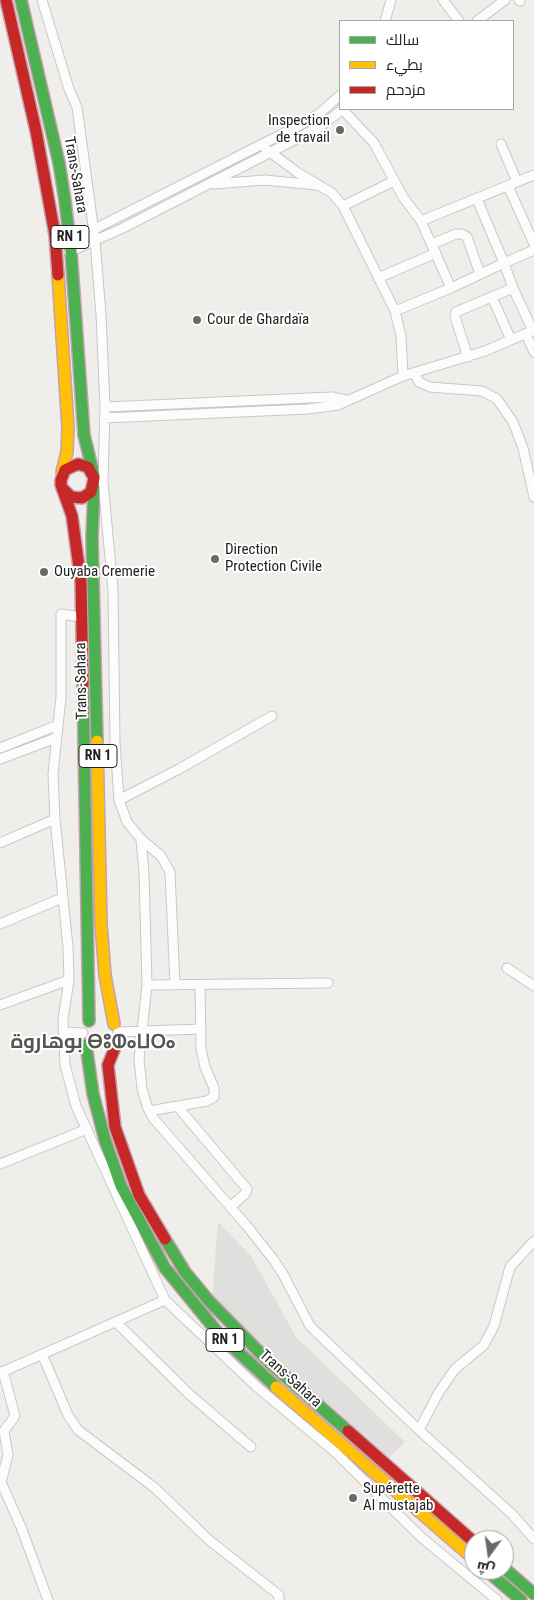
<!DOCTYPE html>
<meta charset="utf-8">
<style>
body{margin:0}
#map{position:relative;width:534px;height:1600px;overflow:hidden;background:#f0eeeb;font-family:"Roboto Condensed",Cairo,sans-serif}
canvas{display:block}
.legend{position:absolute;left:339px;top:20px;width:175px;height:90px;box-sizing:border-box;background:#fff;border:1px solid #a7a7a7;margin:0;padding:6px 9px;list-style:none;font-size:15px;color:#222}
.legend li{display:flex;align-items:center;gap:10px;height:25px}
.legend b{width:25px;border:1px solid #a7a7a7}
.north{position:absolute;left:464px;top:1530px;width:50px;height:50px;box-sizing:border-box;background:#fff;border:1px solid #a7a7a7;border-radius:50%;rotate:194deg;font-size:14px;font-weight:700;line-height:20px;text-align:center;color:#222}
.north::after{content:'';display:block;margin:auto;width:18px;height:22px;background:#6a6968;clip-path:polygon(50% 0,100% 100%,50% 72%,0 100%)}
</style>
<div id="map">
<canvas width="534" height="1600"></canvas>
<ul class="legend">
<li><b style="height:6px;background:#4caf50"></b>سالك</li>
<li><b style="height:6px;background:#ffc107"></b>بطيء</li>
<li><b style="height:6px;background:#c62828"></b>مزدحم</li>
</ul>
<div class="north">ش</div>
</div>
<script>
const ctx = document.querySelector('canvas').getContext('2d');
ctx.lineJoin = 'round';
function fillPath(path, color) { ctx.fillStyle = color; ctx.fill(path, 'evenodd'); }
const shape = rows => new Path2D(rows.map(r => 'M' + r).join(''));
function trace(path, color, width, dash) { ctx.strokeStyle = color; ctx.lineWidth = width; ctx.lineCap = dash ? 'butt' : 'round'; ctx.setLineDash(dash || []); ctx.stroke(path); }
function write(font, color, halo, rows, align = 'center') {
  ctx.font = font + ' "Roboto Condensed",Cairo,"Noto Sans Tifinagh",sans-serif'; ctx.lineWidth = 4; ctx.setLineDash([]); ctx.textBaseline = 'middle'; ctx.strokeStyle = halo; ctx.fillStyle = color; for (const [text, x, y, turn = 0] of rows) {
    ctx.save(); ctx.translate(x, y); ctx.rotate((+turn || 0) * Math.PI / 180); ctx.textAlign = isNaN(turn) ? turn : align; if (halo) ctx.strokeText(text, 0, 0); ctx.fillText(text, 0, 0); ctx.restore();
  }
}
fillPath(shape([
 [218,1222,251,1256,296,1337,405,1442,388,1459,254,1342,212,1298]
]), '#e0dfde');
const street = shape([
 [42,0,69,89,77,107,95,240,101,315,105,407,103,482,113,590,115,743,119,800,127,822,141,839,144,873,147,985,139,1059,142,1089,147,1106,153,1118,247,1226,273,1259,283,1274,310,1326,419,1430,513,1515,534,1539],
 [443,0,459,21],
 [519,0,520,1],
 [385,21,391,0],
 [477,21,505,0],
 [342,109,374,143,403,197,421,221,534,175],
 [501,144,517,182],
 [266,149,298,173,332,193,343,206,395,311,401,336,403,376],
 [214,184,265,180,316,185],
 [508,186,534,244],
 [343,206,394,181],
 [421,221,451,288],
 [69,242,300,125,319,114,340,95],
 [432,244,456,234,462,234,467,237,480,274],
 [69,252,123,228,269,153,321,126,343,109],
 [378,278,436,253],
 [513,288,533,331],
 [492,297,511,340],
 [395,311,451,288,504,263,477,199],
 [526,334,534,352],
 [468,357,455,317,456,312,513,288,504,263,534,250],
 [414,373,419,382,430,387,482,391,497,399,513,422,523,448,534,497],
 [105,407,332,397,346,400],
 [104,418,308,409,338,405,403,376,485,351,534,330],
 [0,748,58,725],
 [0,759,56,738],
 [119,800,179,769,272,716],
 [141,839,161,856,170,872,175,985],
 [0,843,55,819],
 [0,924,62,898],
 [507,968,534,986],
 [147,985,328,983],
 [0,1005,69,980],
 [63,1032,83,1033],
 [118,1032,201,1029],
 [178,1107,247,1189,245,1194,230,1207],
 [149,1111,207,1101,214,1097,214,1088,205,1067,201,1049,200,985],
 [0,1164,87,1129],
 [165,1300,257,1387,335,1452,421,1537,497,1600],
 [116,1322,189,1394,251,1447],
 [42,1354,68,1415,78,1430,155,1488,209,1540,279,1595,279,1600],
 [3,1371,15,1416,4,1431,8,1455,1,1482,21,1527,48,1600],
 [0,1373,165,1300,76,1106,65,1065,63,1019,69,980,68,947,55,819,53,774,61,697,61,614,81,617],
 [419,1430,439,1392,455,1369,484,1345,494,1326,510,1267,534,1241]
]);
const fast = shape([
 [21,0,59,163,65,201,71,251,84,435,94,476],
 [94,487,92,538,97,741],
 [83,684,89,1021],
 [86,1045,93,1094,105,1140,121,1186,165,1268,219,1334,276,1387],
 [165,1239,185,1272,209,1301,271,1364,348,1431],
 [504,1568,534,1594],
 [486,1570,521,1600]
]);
const slow = shape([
 [58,275,68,427,67,452,62,472],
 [97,741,101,924,105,975,114,1024],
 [276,1387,474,1559]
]);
const jam = shape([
 [6,0,36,131,55,235,58,275],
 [63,489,71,497,82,498,91,492,94,478,88,467,78,464,65,470,61,480,61,485,72,516,81,582,83,684],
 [118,1040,108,1065,115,1127,139,1195,165,1239],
 [348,1431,474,1542]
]);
trace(street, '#c9c8c7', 11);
trace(fast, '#c5a2ac', 14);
trace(slow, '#c5a2ac', 14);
trace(jam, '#c5a2ac', 14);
trace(street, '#fdfcfc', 9);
trace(fast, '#4caf50', 11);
trace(slow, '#ffc107', 11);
trace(jam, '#c62828', 11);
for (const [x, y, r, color] of [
 [340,130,5,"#6a6968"],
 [197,320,5,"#6a6968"],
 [215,559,5,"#6a6968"],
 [44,572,5,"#6a6968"],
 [353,1498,5,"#6a6968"]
]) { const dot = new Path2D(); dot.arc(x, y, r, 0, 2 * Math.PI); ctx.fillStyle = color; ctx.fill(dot); trace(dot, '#fff', 2); }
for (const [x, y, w] of [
 [70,237,38],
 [98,756,38],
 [225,1340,38]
]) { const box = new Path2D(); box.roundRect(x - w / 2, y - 11.5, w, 23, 4); ctx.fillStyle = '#fff'; ctx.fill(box); trace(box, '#222', 1); }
write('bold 14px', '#222', null, [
 ["RN 1",70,237],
 ["RN 1",98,756],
 ["RN 1",225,1340]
]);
write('15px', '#222', '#fff', [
 ["Inspection",330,121,"right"],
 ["de travail",330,138,"right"],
 ["Cour de Ghardaïa",207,320],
 ["Direction",225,550],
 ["Protection Civile",225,567],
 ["Ouyaba Cremerie",54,572],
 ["Supérette",363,1489],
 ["Al mustajab",363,1506]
], 'left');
write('15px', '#222', '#fff', [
 ["Trans-Sahara",75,175,80],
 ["Trans-Sahara",82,681,-91],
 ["Trans-Sahara",290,1379,42]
]);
write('bold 20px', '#555', '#fff', [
 ["بوهاروة ⴱⵓⵀⴰⵡⵔⴰ",93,1043]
]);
</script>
